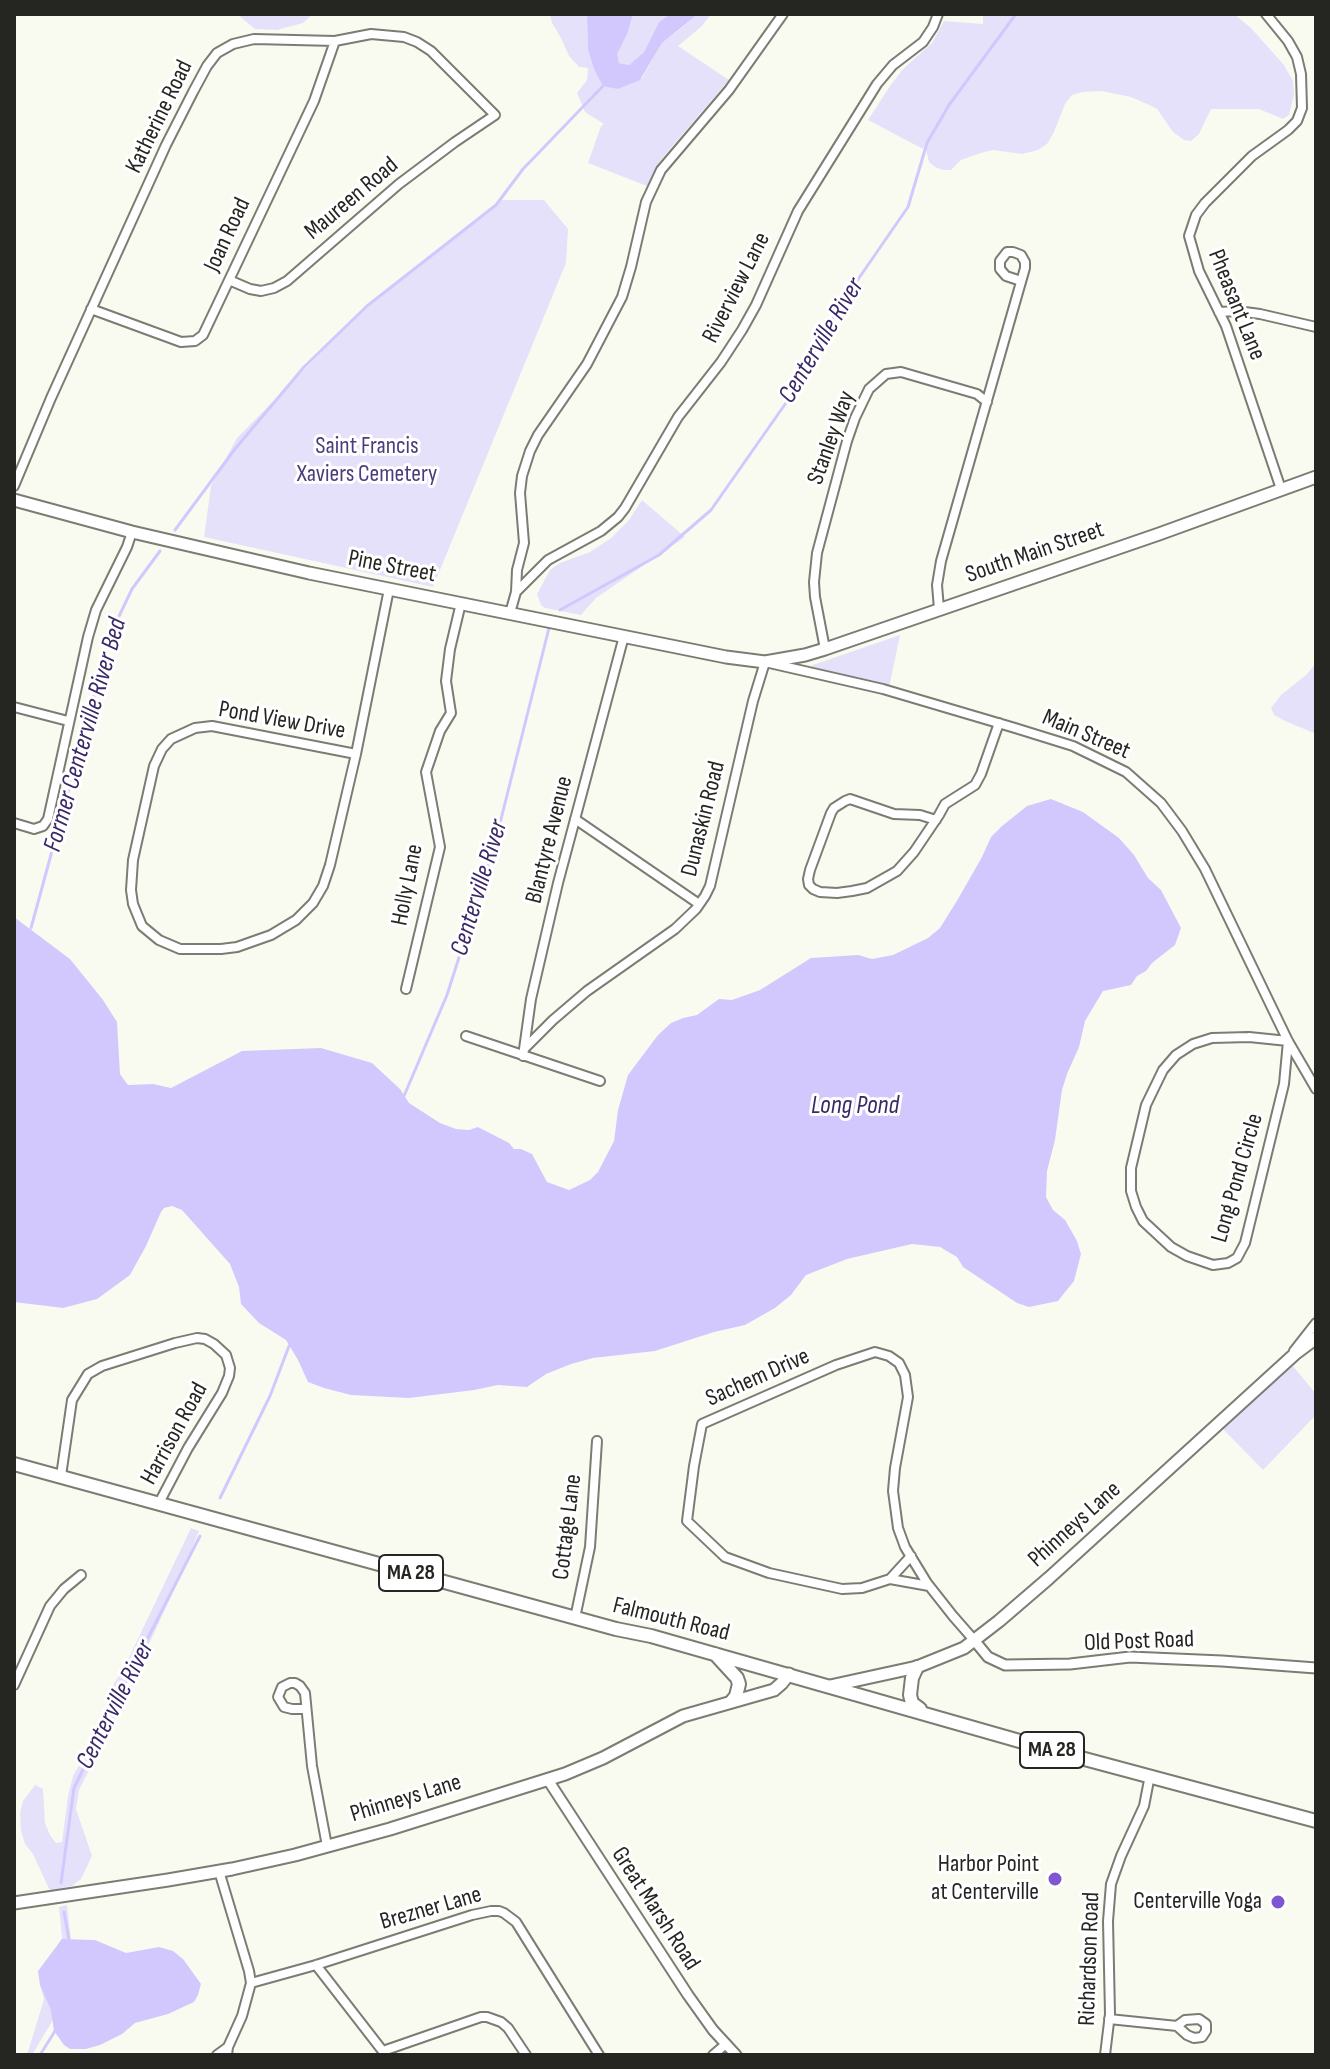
<!DOCTYPE html>
<style>
body{margin:0}
#map{position:relative;width:1330px;height:2069px;overflow:hidden;background:#fafbf0;font-family:"Sofia Sans Condensed",sans-serif}
canvas{display:block}
.frame{position:absolute;inset:0;border:16px solid #252522;pointer-events:none}
</style>
<div id="map">
<canvas width="1330" height="2069"></canvas>
<div class="frame"></div>
</div>
<script>
const ctx = document.querySelector('canvas').getContext('2d');
ctx.lineJoin = 'round';
function fillPath(path, color) { ctx.fillStyle = color; ctx.fill(path, 'evenodd'); }
const shape = rows => new Path2D(rows.map(r => 'M' + r).join(''));
function trace(path, color, width, dash) { ctx.strokeStyle = color; ctx.lineWidth = width; ctx.lineCap = dash ? 'butt' : 'round'; ctx.setLineDash(dash || []); ctx.stroke(path); }
function write(font, color, halo, rows, align = 'center') {
  ctx.font = font + ' "Sofia Sans Condensed",sans-serif'; ctx.lineWidth = 6; ctx.setLineDash([]); ctx.textBaseline = 'middle'; ctx.strokeStyle = halo; ctx.fillStyle = color; for (const [text, x, y, turn = 0] of rows) {
    ctx.save(); ctx.translate(x, y); ctx.rotate((+turn || 0) * Math.PI / 180); ctx.textAlign = isNaN(turn) ? turn : align; if (halo) ctx.strokeText(text, 0, 0); ctx.fillText(text, 0, 0); ctx.restore();
  }
}
fillPath(shape([
 [237,14,313,14,303,23,277,30,255,29],
 [550,14,587,14,588,50,594,69,618,89,642,78,662,43,679,30,698,14,711,14,702,26,678,46,729,80,669,150,659,162,647,186,588,163,601,126,604,124,585,112,577,93,587,80,588,68,579,67,569,56,561,38,552,23],
 [633,14,670,14,659,22,644,52,629,65,619,63,616,54,628,32],
 [983,14,1234,14,1251,28,1284,65,1293,81,1294,95,1289,115,1283,119,1259,109,1211,109,1199,134,1191,141,1184,140,1173,132,1157,109,1147,104,1131,97,1101,91,1083,92,1072,95,1065,104,1054,132,1047,144,1038,150,1022,154,993,150,981,153,961,160,951,170,943,170,935,167,929,162,925,145,923,149,868,120,890,86,903,69,932,43,944,21,983,24],
 [501,200,544,200,568,229,566,263,433,587,204,537,211,486,237,438,358,315],
 [642,500,685,537,596,598,581,615,545,608,541,605,537,594,550,570,560,563,590,552,611,538,629,520],
 [900,635,889,688,810,666],
 [1316,663,1316,734,1283,720,1274,715,1271,708,1281,695,1306,675],
 [1293,1366,1316,1394,1316,1415,1263,1470,1222,1428],
 [191,1528,199,1531,181,1575,150,1642,127,1683,118,1711,102,1750,87,1774,79,1790,76,1809,92,1856,81,1879,72,1886,61,1888,56,1892,49,1889,33,1854,25,1844,21,1831,20,1813,23,1801,35,1785,43,1789,45,1823,50,1835,56,1843,62,1842,68,1796,73,1776,90,1745,100,1732,105,1720,109,1699,113,1685,123,1670],
 [67,1905,71,1940,59,2010,32,2055,27,2055,44,1999,40,1985,45,1966,62,1938,59,1907]
]), '#e5e1fb');
fillPath(shape([
 [587,14,633,14,628,32,617,54,619,63,629,65,644,52,659,22,670,14,698,14,662,43,640,80,618,89,603,86,594,69,588,50],
 [1051,799,1083,812,1119,838,1134,855,1148,878,1161,890,1181,928,1175,945,1152,963,1146,971,1137,976,1131,985,1103,991,1085,1021,1079,1047,1067,1074,1062,1090,1055,1140,1047,1171,1046,1197,1053,1210,1065,1220,1077,1241,1081,1254,1074,1281,1058,1301,1029,1307,1017,1303,963,1267,957,1257,940,1247,912,1244,847,1259,806,1275,791,1295,775,1308,745,1325,714,1332,655,1351,593,1358,571,1364,546,1374,527,1387,498,1385,474,1390,409,1398,351,1395,324,1388,308,1382,298,1360,286,1340,259,1323,241,1304,239,1287,230,1264,182,1210,172,1206,164,1208,161,1212,146,1246,130,1275,97,1299,63,1308,14,1302,14,917,70,959,103,1000,117,1022,120,1074,128,1085,153,1084,171,1088,242,1051,321,1048,372,1063,400,1089,409,1103,440,1123,456,1129,469,1130,478,1127,509,1143,514,1149,521,1149,532,1154,547,1182,569,1190,590,1180,598,1172,614,1141,618,1110,628,1075,658,1035,671,1023,683,1018,697,1015,719,999,732,1000,760,990,811,958,858,955,872,959,893,955,928,938,940,928,958,899,982,857,991,837,1002,826,1027,806],
 [62,1939,95,1940,126,1953,159,1947,173,1951,183,1959,201,1984,198,1995,194,2002,168,2014,135,2023,122,2034,100,2045,86,2049,70,2049,64,2045,54,2031,51,2010,40,1985,38,1971]
]), '#d3c8fe');
trace(shape([
 [175,530,235,449,304,367,367,306,496,205,523,169,603,86],
 [560,610,659,555,711,510,788,400,841,304,908,207,927,143,949,105,1016,14],
 [31,928,112,631,132,589,160,551],
 [404,1096,447,995,493,851,549,628],
 [220,1498,270,1396,289,1346],
 [61,1883,74,1788,127,1679,200,1536],
 [64,1912,69,1940],
 [40,2055,55,2031]
]), '#d3c8fe', 3);
const minor = shape([
 [1266,14,1288,41,1297,57,1301,74,1302,108,1297,121,1288,130,1252,156,1205,203,1196,215,1189,236,1199,271,1226,326,1281,489],
 [91,309,181,342,195,341,203,335,314,101,335,41],
 [1219,312,1237,311,1260,314,1316,327],
 [14,486,51,398,166,145,193,92,207,66,217,53,233,44,254,39,335,41,371,34,404,37,417,42,431,51,495,115,455,142,399,184,287,281,274,288,261,291,250,289,229,280],
 [516,592,548,560,601,531,618,517,625,508,678,417,721,362,742,330,756,305,798,211,877,84,893,65,923,42,933,27,938,14],
 [939,609,937,585,941,561,1025,268,1025,262,1021,255,1013,252,1007,252,1000,261,1000,269,1006,276,1021,281],
 [510,613,516,592,517,570,524,543,520,493,522,476,530,451,538,435,587,364,622,297,631,267,646,202,661,170,729,90,783,14],
 [825,649,815,597,814,582,817,553,847,441,855,418,869,389,886,374,901,372,977,394,987,402],
 [14,707,68,721],
 [356,754,212,726,195,728,171,739,162,749,154,766,133,860,131,890,133,904,142,926,159,940,180,949,221,949,237,947,271,935,296,920,313,903,323,886,330,865,356,754,389,589],
 [575,819,699,904],
 [936,820,920,815,894,814,850,799,845,801,834,808,831,813,810,870,808,879,809,885,813,889,820,892,837,893,852,891,867,888,897,871,914,852,939,815,945,804,975,785,981,774,999,723],
 [14,823,34,829,43,826,48,819,88,637,96,610,127,547,132,532],
 [406,989,440,847,426,772,440,731,451,713,446,681,450,649,461,603],
 [466,1036,600,1081],
 [1249,1037,1288,1041,1284,1084,1245,1243,1237,1258,1228,1263,1213,1265,1187,1256,1171,1247,1143,1221,1136,1207,1131,1191,1131,1168,1146,1105,1163,1070,1176,1055,1193,1044,1212,1038,1249,1037],
 [525,1048,553,1020,587,991,675,929,696,909,705,896,710,886,753,701,765,662,883,689,1015,728,1073,746,1126,772,1161,803,1182,831,1205,869,1288,1041,1316,1089],
 [523,1056,531,999,558,883,624,636],
 [1294,1351,1316,1323],
 [61,1476,72,1400,88,1374,102,1366,175,1343,197,1338,205,1339,214,1344,226,1355,230,1368,229,1376,222,1393,188,1448,159,1503],
 [911,1556,890,1579,862,1588,842,1589,769,1573,725,1557,687,1521,694,1466,702,1424,836,1365,875,1352,889,1356,899,1363,905,1375,908,1397,895,1468,893,1491,898,1528,905,1547,927,1583,953,1616,974,1640],
 [890,1579,929,1586],
 [575,1618,590,1547,597,1441],
 [14,1685,50,1606,64,1589,81,1575],
 [306,1709,292,1709,284,1707,278,1697,282,1687,290,1683,295,1683,300,1686,305,1693,312,1766,327,1846],
 [219,1871,249,1971,251,1983,242,2016,228,2047,227,2055],
 [316,1965,385,2054],
 [251,1983,316,1965,472,1915,491,1911,499,1911,504,1913,516,1922,599,2055],
 [1109,2019,1177,2026,1187,2035,1194,2038,1202,2037,1206,2031,1206,2024,1199,2019,1185,2020,1177,2026],
 [383,2051,481,2017,487,2017,501,2022,508,2028,526,2055],
 [217,2055,228,2047],
 [713,2055,726,2044],
 [1105,2055,1110,2014,1108,1921,1111,1884,1121,1856,1144,1806,1150,1775]
]);
const tertiary = shape([
 [974,1640,988,1657,1005,1665,1070,1664,1130,1657,1222,1661,1316,1668],
 [548,1780,688,1995,713,2030,736,2055]
]);
const secondary = shape([
 [14,500,132,532,309,573,726,657,765,662,805,655,825,649,1159,534,1316,477],
 [830,1686,917,1667,964,1648,999,1621,1049,1578,1296,1353,1316,1338],
 [14,1903,168,1880,232,1869,295,1855,390,1829,565,1774,603,1758,683,1716,774,1690,782,1683,789,1674]
]);
const primary = shape([
 [14,1464,616,1629,651,1636,1051,1750,1316,1821],
 [715,1654,737,1678,739,1684,736,1696,732,1701],
 [917,1667,912,1678,910,1695,912,1703,920,1709]
]);
trace(minor, '#7b7c73', 12);
trace(tertiary, '#7b7c73', 13);
trace(secondary, '#7b7c73', 15);
trace(primary, '#7b7c73', 16);
trace(minor, '#fff', 8);
trace(tertiary, '#fff', 9);
trace(secondary, '#fff', 11);
trace(primary, '#fff', 12);
for (const [x, y, r, color] of [
 [1055,1879,8,"#7d58d2"],
 [1278,1902,8,"#7d58d2"]
]) { const dot = new Path2D(); dot.arc(x, y, r, 0, 2 * Math.PI); ctx.fillStyle = color; ctx.fill(dot); trace(dot, '#fff', 3); }
for (const [x, y, w] of [
 [411,1573,64],
 [1052,1750,64]
]) { const box = new Path2D(); box.roundRect(x - w / 2, y - 18, w, 36, 6); ctx.fillStyle = '#fff'; ctx.fill(box); trace(box, '#252522', 2); }
write('bold 22px', '#252522', null, [
 ["MA 28",411,1573],
 ["MA 28",1052,1750]
]);
write('24px', '#252522', '#fff', [
 ["Katherine Road",160,117,-64],
 ["Maureen Road",352,199,-40],
 ["Joan Road",228,235,-65],
 ["Riverview Lane",737,288,-63],
 ["Pheasant Lane",1236,305,68],
 ["Stanley Way",832,438,-70],
 ["South Main Street",1035,553,-19],
 ["Pine Street",392,567,11],
 ["Pond View Drive",282,721,10],
 ["Main Street",1086,735,23],
 ["Dunaskin Road",704,819,-76],
 ["Blantyre Avenue",550,840,-76],
 ["Holly Lane",408,885,-79],
 ["Long Pond Circle",1238,1178,-74],
 ["Sachem Drive",758,1378,-24],
 ["Harrison Road",175,1434,-61],
 ["Phinneys Lane",1075,1525,-42],
 ["Cottage Lane",568,1527,-83],
 ["Falmouth Road",671,1620,14],
 ["Old Post Road",1139,1642,-2],
 ["Phinneys Lane",406,1799,-17],
 ["Brezner Lane",431,1909,-16],
 ["Great Marsh Road",655,1909,57],
 ["Richardson Road",1090,1959,-88]
]);
write('24px', '#4d3c7c', '#fff', [
 ["Saint Francis",367,447],
 ["Xaviers Cemetery",367,475]
]);
write('24px', '#252522', '#fff', [
 ["Harbor Point",1039,1865],
 ["at Centerville",1039,1893],
 ["Centerville Yoga",1262,1902]
], 'right');
write('italic 26px', '#3b2867', '#fff', [
 ["Centerville River",822,341,-59],
 ["Former Centerville River Bed",86,735,-74],
 ["Centerville River",480,888,-73],
 ["Long Pond",855,1106],
 ["Centerville River",116,1705,-63]
]);
</script>
